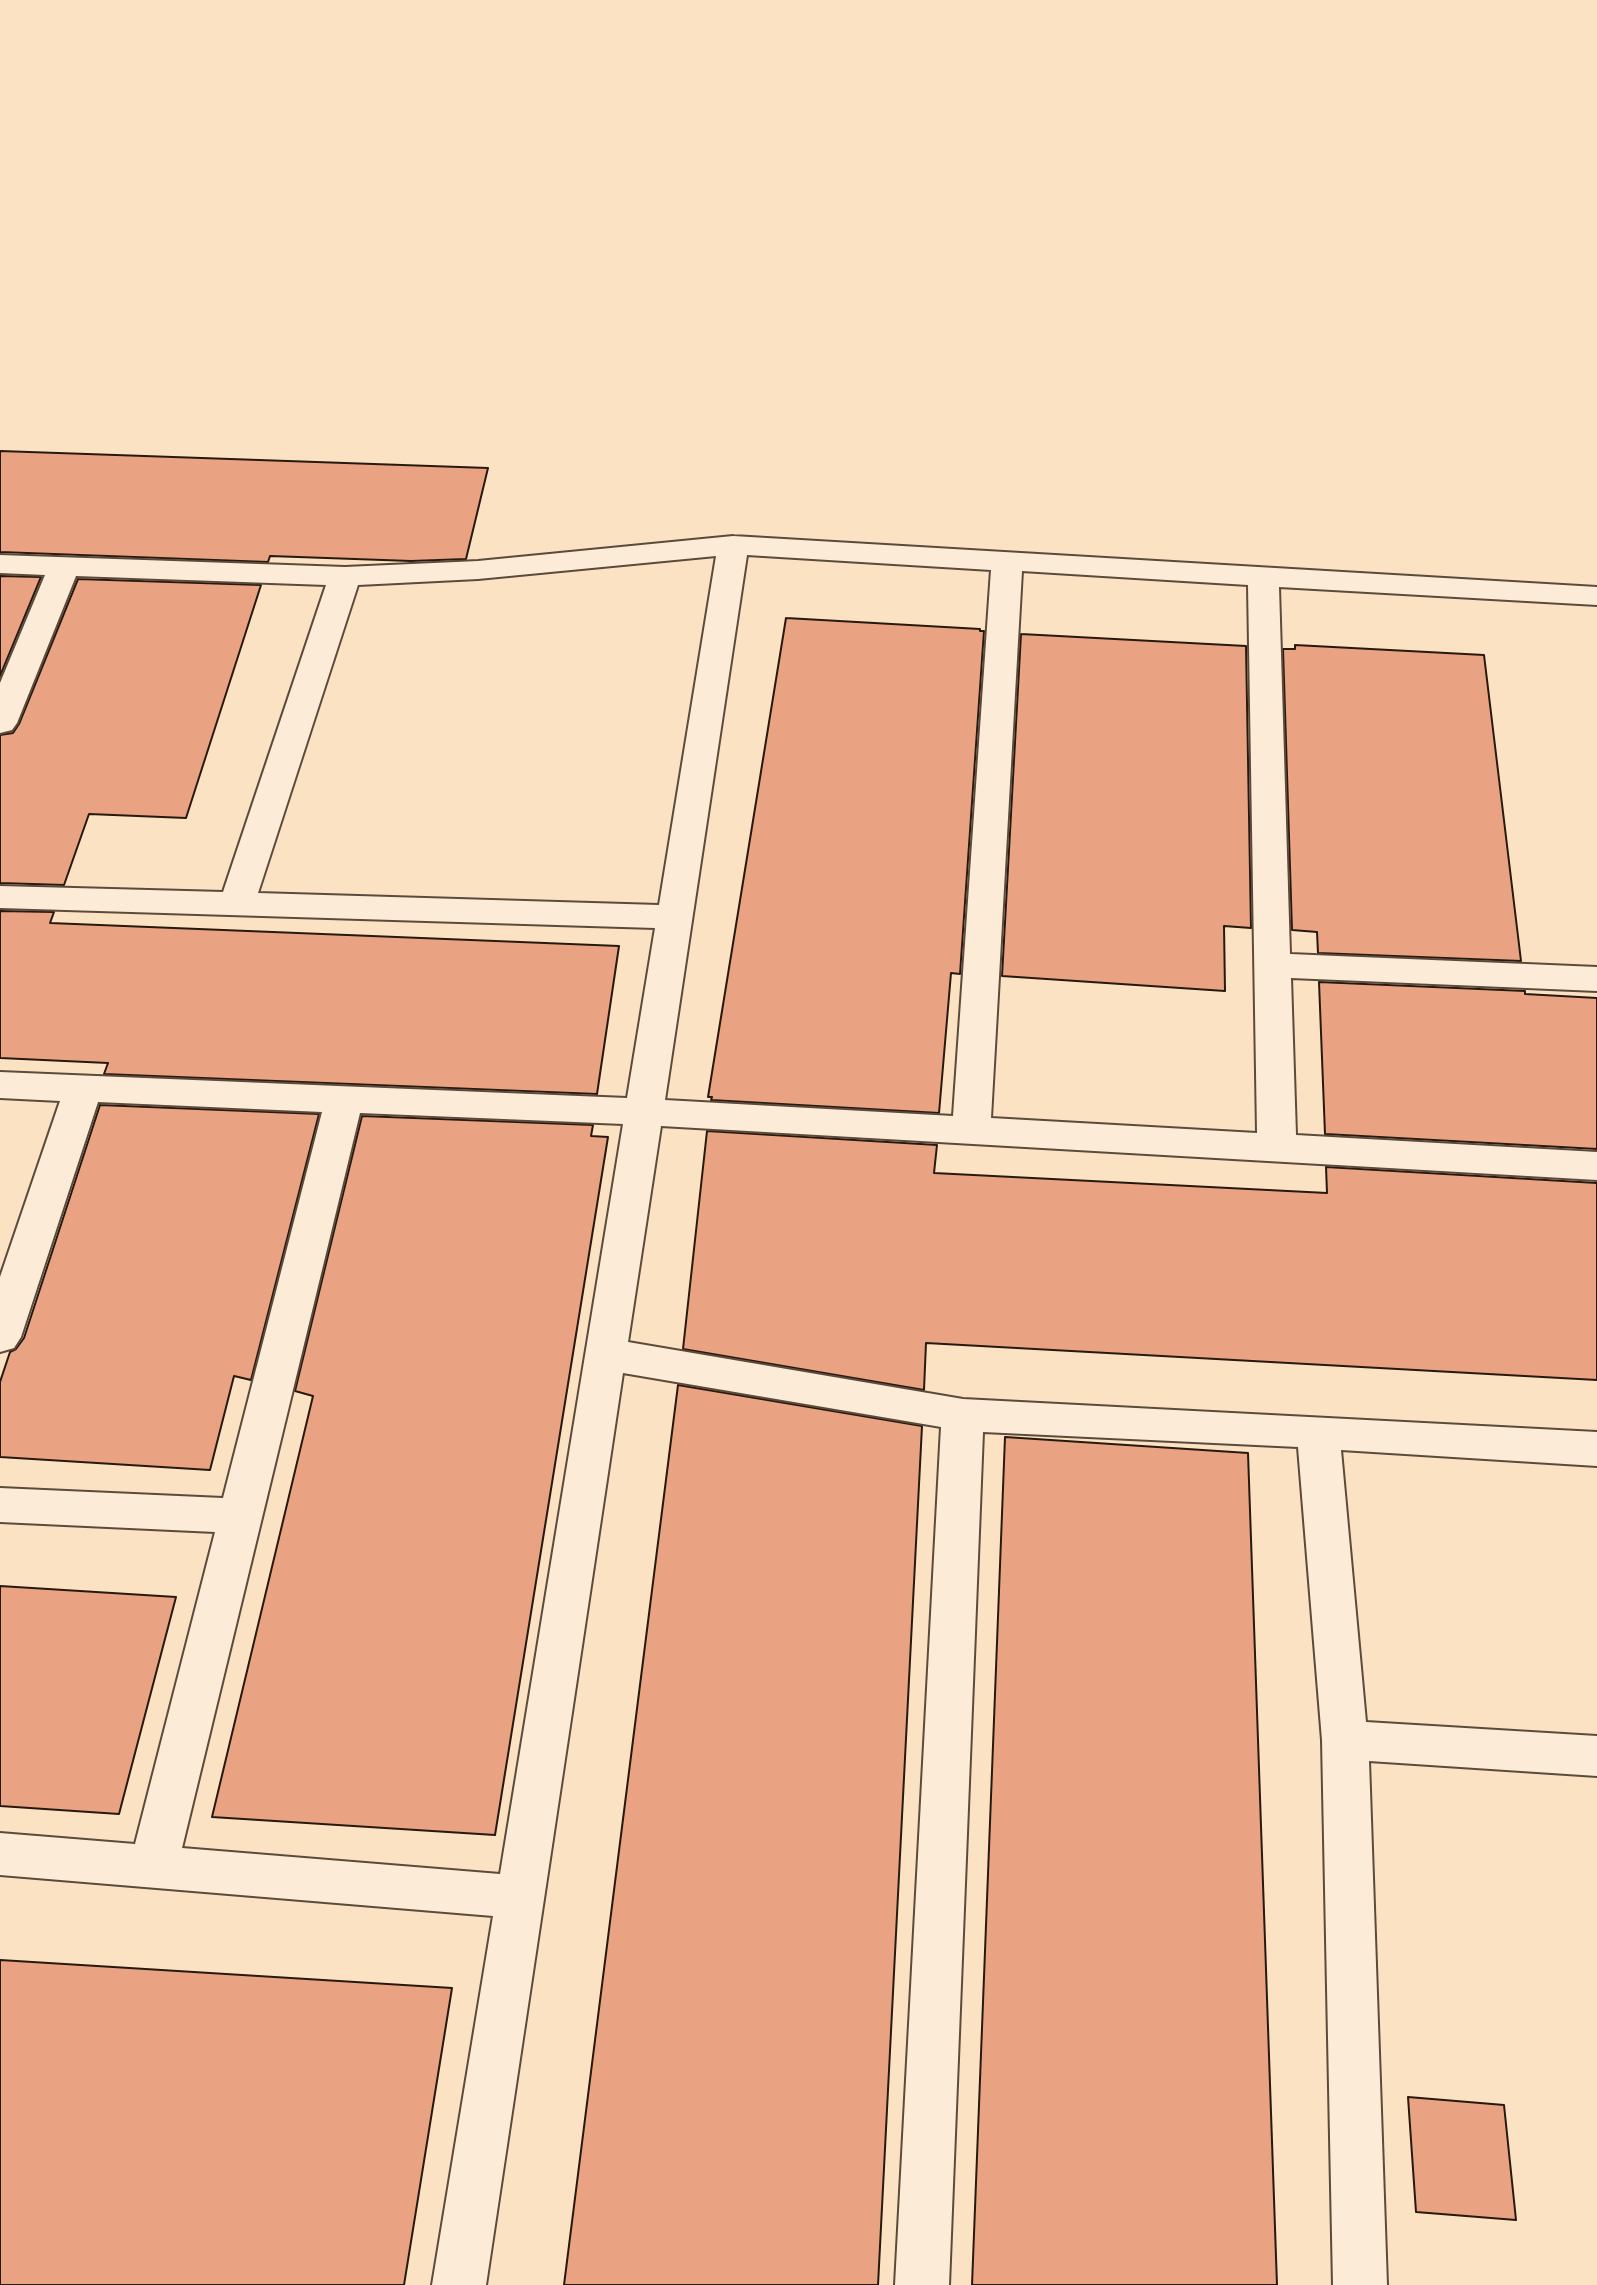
<!DOCTYPE html>
<style>
body{margin:0}
canvas{display:block;background:#fae2c2}
</style>
<canvas width="1597" height="2285"></canvas>
<script>
const ctx = document.querySelector('canvas').getContext('2d');
ctx.lineJoin = 'round';
function fillPath(path, color) { ctx.fillStyle = color; ctx.fill(path, 'evenodd'); }
const shape = rows => new Path2D(rows.map(r => 'M' + r).join(''));
function trace(path, color, width, dash) { ctx.strokeStyle = color; ctx.lineWidth = width; ctx.lineCap = dash ? 'butt' : 'round'; ctx.setLineDash(dash || []); ctx.stroke(path); }
const building = shape([
 [0,451,87,454,488,468,466,559,411,561,270,556,268,562,0,552,0,451],
 [0,576,41,577,0,676,0,576],
 [78,579,261,585,186,818,89,814,64,885,0,883,0,735,13,733,19,724,78,579],
 [786,618,980,629,980,631,984,631,960,974,951,973,939,1113,711,1100,712,1097,708,1097,786,618],
 [1021,634,1246,646,1251,928,1224,926,1225,991,1002,976,1021,634],
 [1295,645,1484,655,1521,961,1318,953,1317,932,1292,930,1283,649,1295,649,1295,645],
 [0,911,54,912,50,923,619,946,597,1094,104,1074,108,1063,0,1058,0,911],
 [1319,982,1525,991,1525,994,1597,998,1597,1149,1325,1134,1319,982],
 [100,1105,319,1114,251,1380,234,1376,210,1470,0,1457,0,1382,10,1352,16,1349,24,1338,100,1105],
 [362,1116,593,1125,591,1136,608,1137,495,1835,212,1817,313,1396,295,1391,362,1116],
 [707,1131,937,1145,934,1173,1327,1193,1326,1167,1597,1183,1597,1380,926,1343,924,1390,683,1349,707,1131],
 [678,1385,922,1426,878,2285,564,2285,678,1385],
 [1005,1437,1248,1453,1277,2285,972,2285,1005,1437],
 [0,1586,176,1597,119,1814,0,1806,0,1586],
 [0,1960,452,1988,404,2285,0,2285,0,1960],
 [1408,2097,1504,2105,1516,2220,1416,2212,1408,2097]
]);
fillPath(building, '#e9a382');
trace(building, '#271910', 2);
const minor = shape([
 [733,536,1597,587,1597,605,1279,587,1290,954,1597,967,1597,991,1291,978,1296,1135,1597,1152,1597,1180,661,1126,628,1342,963,1399,1597,1432,1597,1466,1341,1450,1366,1722,1597,1736,1597,1776,1369,1761,1387,2285,1333,2285,1322,1740,1298,1447,983,1432,949,2285,895,2285,941,1427,623,1373,486,2285,432,2285,493,1916,0,1875,0,1833,135,1844,215,1532,0,1522,0,1488,223,1498,322,1112,98,1102,21,1337,14,1348,0,1352,0,1277,60,1101,0,1098,0,1072,627,1098,655,928,0,908,0,886,223,892,326,585,76,576,17,723,12,730,0,733,0,683,45,575,0,573,0,555,345,567,478,561,733,536],
 [747,555,991,570,953,1116,665,1100,747,555],
 [716,556,659,905,258,893,358,585,478,579,716,556],
 [1022,571,1248,585,1257,1133,991,1118,1022,571],
 [360,1113,623,1124,500,1874,182,1848,360,1113]
]);
trace(minor, '#5c4b3c', 4);
fillPath(minor, '#fcecd7');
</script>
